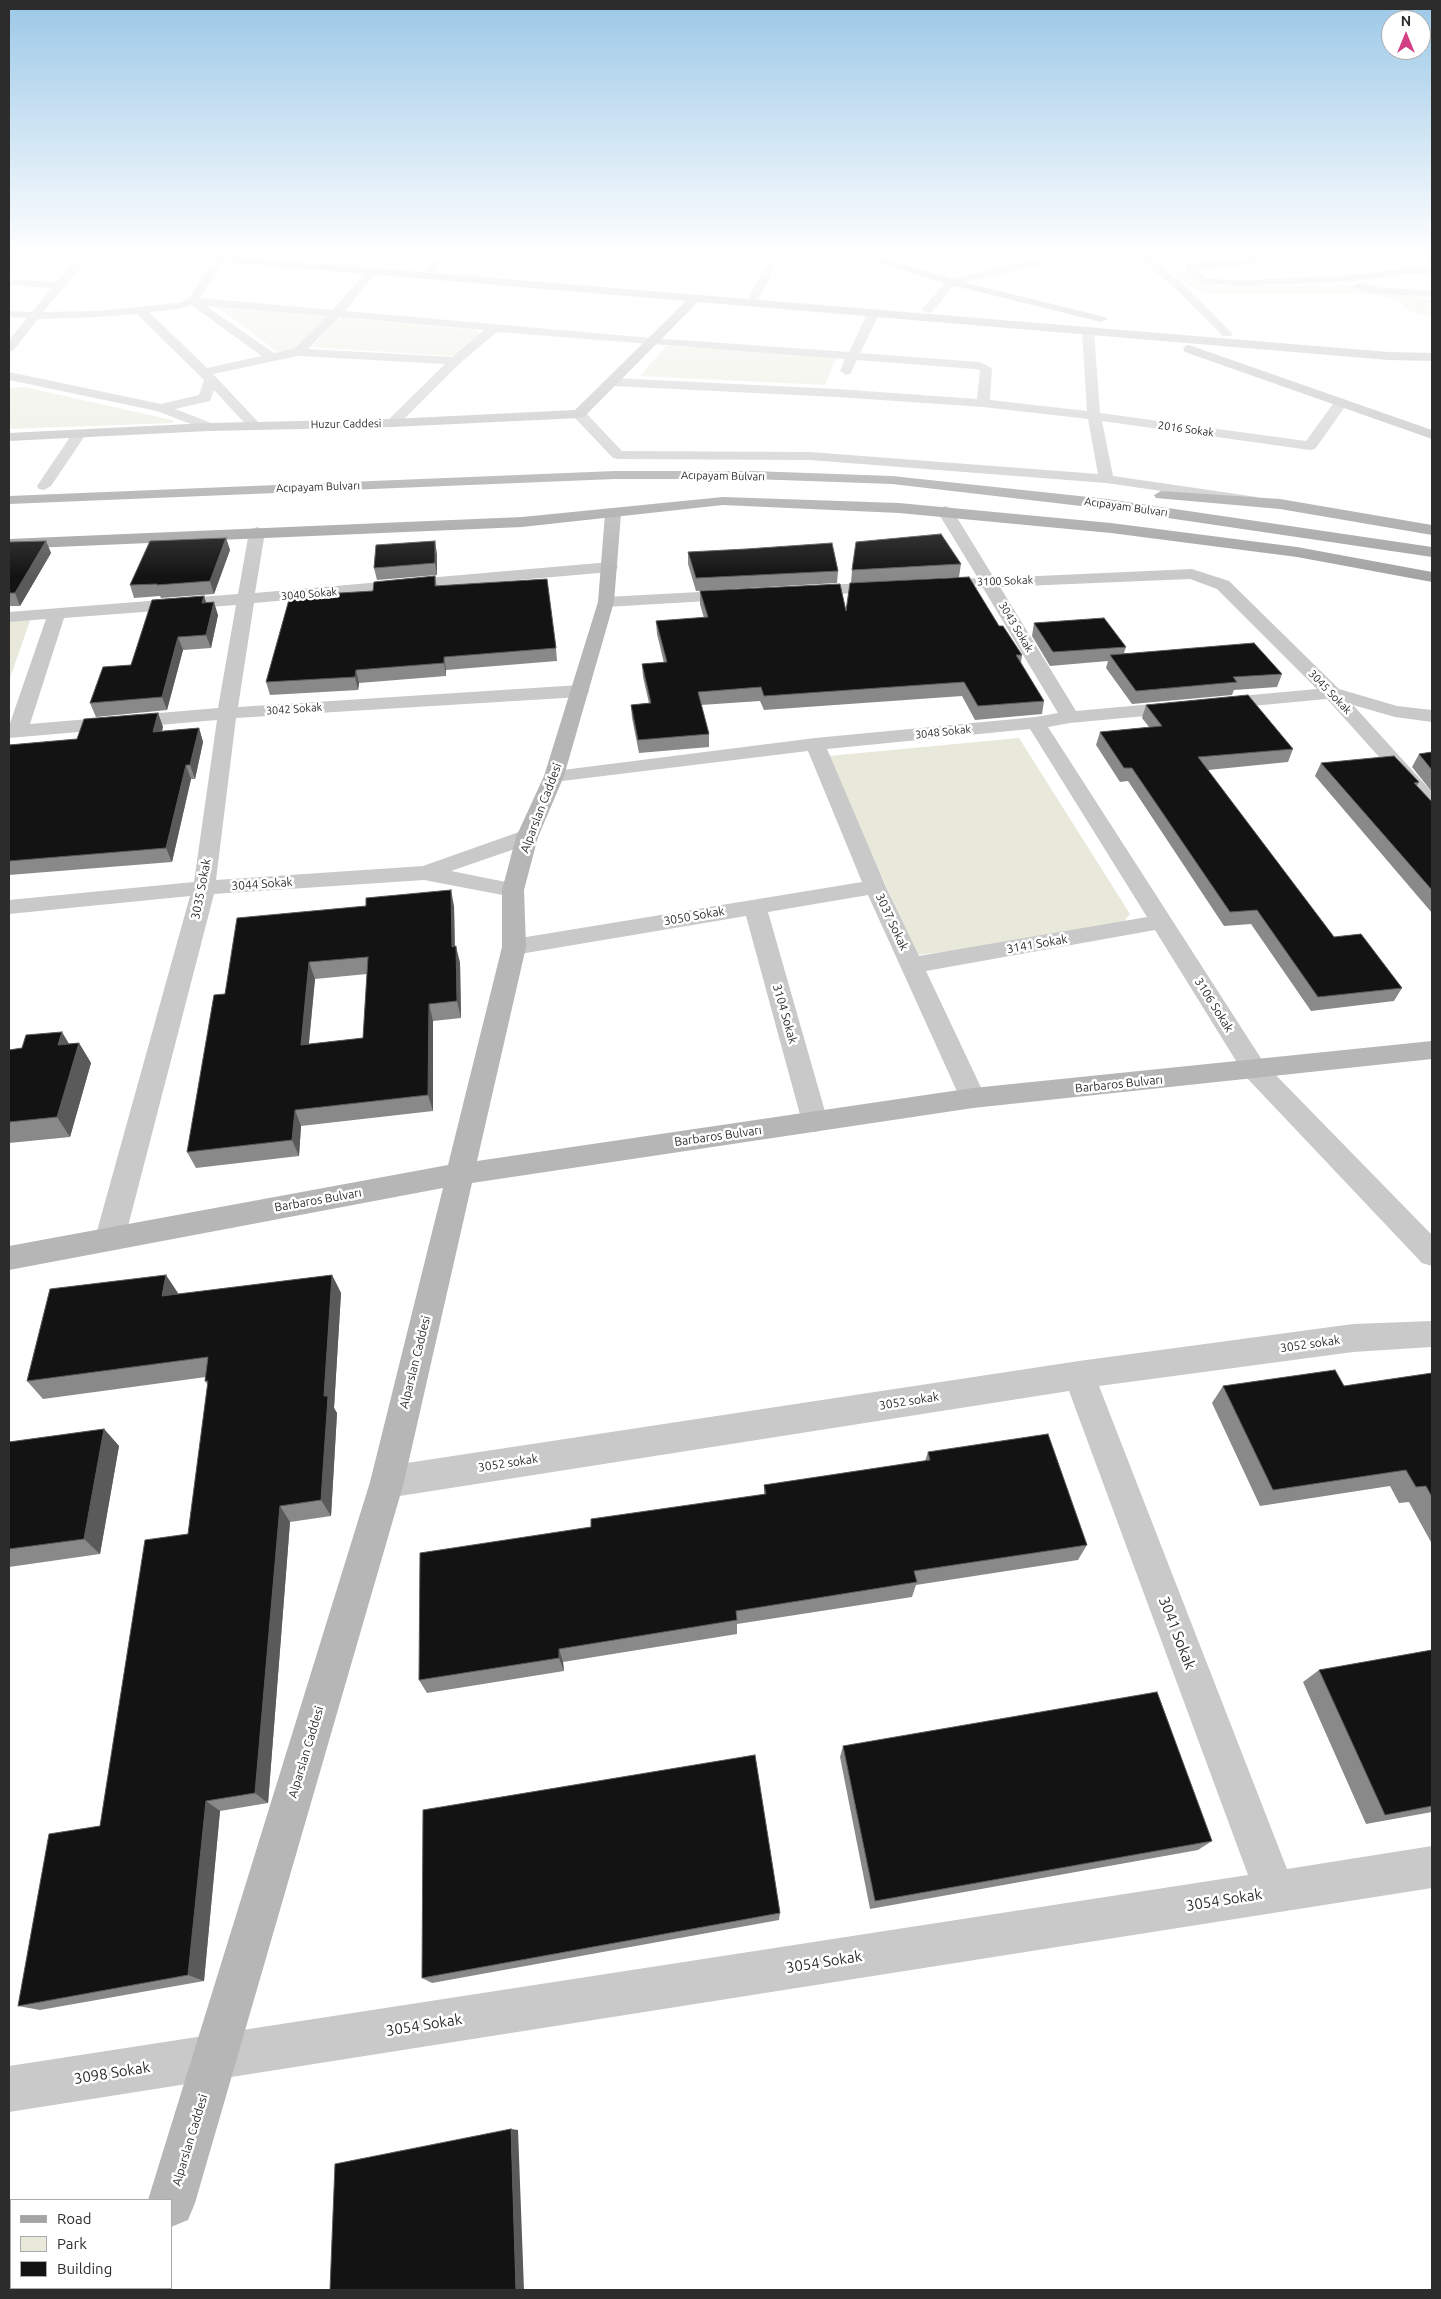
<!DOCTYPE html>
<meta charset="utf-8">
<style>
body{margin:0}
#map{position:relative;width:1441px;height:2299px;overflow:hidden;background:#fff;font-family:Ubuntu,sans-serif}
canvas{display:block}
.frame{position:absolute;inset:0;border:10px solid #2c2c2c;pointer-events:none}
.legend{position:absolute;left:10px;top:2199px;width:162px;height:90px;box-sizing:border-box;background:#fff;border:1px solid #ababab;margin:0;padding:6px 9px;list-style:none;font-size:15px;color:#2c2c2c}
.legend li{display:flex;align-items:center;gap:10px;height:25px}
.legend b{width:25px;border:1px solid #ababab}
.north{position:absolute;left:1381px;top:10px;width:50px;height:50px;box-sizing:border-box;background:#fff;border:1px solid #ababab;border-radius:50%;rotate:0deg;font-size:14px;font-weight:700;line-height:20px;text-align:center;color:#2c2c2c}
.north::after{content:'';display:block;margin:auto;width:18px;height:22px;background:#d23f85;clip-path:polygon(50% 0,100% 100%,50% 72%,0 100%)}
</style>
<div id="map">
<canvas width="1441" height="2299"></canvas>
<div class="frame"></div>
<ul class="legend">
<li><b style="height:6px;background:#a4a4a4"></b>Road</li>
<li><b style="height:14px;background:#e8e9db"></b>Park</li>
<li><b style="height:14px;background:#131313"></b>Building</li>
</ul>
<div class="north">N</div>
</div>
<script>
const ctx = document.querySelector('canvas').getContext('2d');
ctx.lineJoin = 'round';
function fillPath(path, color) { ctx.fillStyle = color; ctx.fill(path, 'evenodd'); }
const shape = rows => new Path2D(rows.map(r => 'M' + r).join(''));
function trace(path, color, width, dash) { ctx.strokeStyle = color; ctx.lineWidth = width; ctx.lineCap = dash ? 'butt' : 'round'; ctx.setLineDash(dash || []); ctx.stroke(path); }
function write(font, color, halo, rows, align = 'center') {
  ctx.font = font + ' Ubuntu,sans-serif'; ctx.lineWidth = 5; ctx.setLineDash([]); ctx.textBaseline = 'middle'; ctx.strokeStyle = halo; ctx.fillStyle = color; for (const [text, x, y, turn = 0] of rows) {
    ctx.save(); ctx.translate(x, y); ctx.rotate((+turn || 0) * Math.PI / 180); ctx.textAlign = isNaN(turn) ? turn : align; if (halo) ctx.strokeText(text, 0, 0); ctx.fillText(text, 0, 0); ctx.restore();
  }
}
fillPath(shape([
 [1172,272,1195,273,1215,287,1342,285,1412,296,1432,300,1432,318,1410,311,1396,300,1370,294,1212,294,1192,288],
 [214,305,322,314,326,317,294,350,278,352],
 [343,318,477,330,479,334,452,356,312,347,336,320],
 [666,346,837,356,825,385,640,376],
 [24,387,172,420,173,423,9,429,9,388],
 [32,615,9,681,9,618],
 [1019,738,1130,914,1124,921,1079,936,917,955,828,756]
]), '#e8e9db');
fillPath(shape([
 [81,255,92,255,43,312,98,311,177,303,189,299,215,256,220,255,224,258,200,298,333,310,368,269,372,268,377,271,345,311,652,338,849,352,867,314,873,311,879,314,860,353,980,362,992,368,990,400,1087,411,1082,331,1088,328,1094,331,1100,413,1306,441,1335,401,1345,401,1347,404,1315,449,1310,450,1102,421,1113,476,1257,497,1259,500,1257,503,1252,504,1106,483,810,460,618,459,613,458,574,417,572,414,574,411,584,411,622,451,810,452,1098,474,1088,419,983,407,837,397,613,386,607,382,613,378,837,389,977,399,980,370,975,369,857,360,850,374,846,375,840,371,845,359,497,332,459,364,397,426,387,426,385,423,445,364,298,356,213,374,262,426,260,429,250,429,214,390,210,401,175,409,214,424,216,427,209,431,157,411,9,380,9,372,161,404,199,395,204,380,137,314,98,317,38,319,13,351,9,352,9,340,27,318,9,317,9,311,32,312,51,288,9,285,9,279,56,282,81,255],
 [191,305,262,356,207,368,149,312,179,309,191,305],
 [206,306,327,316,294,349,274,353,206,306],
 [339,317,484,330,452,357,308,349,339,317],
 [442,255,454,255,434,272,426,272,426,268,442,255],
 [772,255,782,255,758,299,750,299,749,297,772,255],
 [1057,255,1077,255,1072,258,955,284,932,312,928,313,922,310,947,280,1057,255],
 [1134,255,1146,255,1184,285,1233,334,1231,336,1223,336,1176,289,1134,255],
 [1276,255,1317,255,1312,258,1196,270,1209,279,1246,280,1353,275,1406,268,1432,267,1432,273,1406,274,1353,281,1246,286,1203,284,1186,271,1186,266,1191,263,1276,255],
 [1358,283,1376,287,1432,291,1432,297,1376,293,1354,288,1353,286,1358,283],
 [79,430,86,434,51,486,44,490,39,489,37,486,74,431,79,430],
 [945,506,950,508,953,511,994,578,1192,569,1198,571,1229,581,1339,689,1397,706,1432,710,1432,722,1395,717,1353,705,1432,792,1432,810,1425,808,1327,699,1070,723,1048,727,1264,1063,1432,1235,1432,1266,1422,1263,1246,1077,1155,930,926,971,986,1098,982,1105,973,1108,964,1105,960,1098,868,895,768,912,828,1122,825,1129,815,1132,805,1129,802,1122,746,916,514,955,506,952,502,947,506,942,514,939,862,882,808,751,554,782,547,780,544,776,547,772,815,738,1036,717,1058,713,983,588,934,590,928,589,926,585,928,581,934,580,978,578,937,511,940,508,945,506],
 [1190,579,1217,589,1317,689,1076,711,1000,587,1190,579],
 [1030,729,1147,917,919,956,886,887,827,749,1030,729],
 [257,527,262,529,265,532,255,593,610,562,616,564,618,567,616,570,610,572,254,603,238,707,580,685,587,687,589,691,587,695,580,697,236,718,216,880,423,866,519,832,527,831,535,832,538,837,535,842,451,871,521,885,524,890,521,895,513,897,424,880,214,894,125,1238,120,1246,110,1250,100,1246,95,1238,190,896,9,914,9,900,194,882,217,720,9,738,9,726,46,619,9,622,9,612,238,594,249,532,252,529,257,527],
 [236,605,218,708,30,724,64,618,236,605],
 [886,582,892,583,894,587,892,591,804,596,798,595,796,591,798,587,804,586,886,582],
 [736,590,742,591,744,595,742,599,606,607,600,606,598,602,600,598,606,597,736,590],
 [1432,1321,1432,1347,1353,1352,1099,1386,1287,1869,1432,1846,1432,1888,9,2112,9,2066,1248,1875,1069,1391,387,1498,375,1493,370,1482,375,1471,387,1466,1079,1361,1353,1324,1432,1321]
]), '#c9c9c9');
fillPath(shape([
 [173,255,216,255,1389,352,1432,353,1432,361,1389,360,698,302,584,417,579,418,392,427,209,431,9,441,9,433,209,423,392,419,575,410,686,301,178,258,173,255],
 [854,255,871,255,955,280,1105,317,1107,319,1101,322,947,284,854,255],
 [1189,345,1432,430,1432,439,1185,352,1183,349,1185,346,1189,345],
 [613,509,618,511,621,514,614,602,564,776,538,837,524,890,526,947,477,1161,973,1088,1432,1041,1432,1059,973,1108,472,1183,404,1482,195,2203,188,2220,171,2227,171,2200,148,2200,370,1482,443,1188,9,1270,9,1246,448,1165,502,947,502,890,516,837,544,776,598,602,605,514,608,511,613,509],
 [120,2288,170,2288,169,2290,119,2290,120,2288]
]), '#b6b6b6');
fillPath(shape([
 [615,471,752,471,892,476,1107,499,1432,547,1432,557,1107,509,892,484,752,479,615,479,9,504,9,496,615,471],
 [1161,491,1280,499,1432,525,1432,535,1280,509,1156,498,1154,495,1161,491],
 [723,497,899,503,1111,523,1297,547,1432,572,1432,582,1297,557,1111,533,899,513,723,505,522,527,9,549,9,539,522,517,723,497]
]), '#a4a4a4');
fillPath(shape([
 [226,538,230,550,214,594,161,598,160,596,134,598,130,585],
 [46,541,51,553,20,606,9,606,9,542],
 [688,552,838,571,837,583,696,591,688,564],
 [437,554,437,575,377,580,374,568],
 [961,564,959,577,851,583,852,570],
 [435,576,437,586,556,648,557,661,446,670,446,676,359,683,358,690,270,695,266,682,373,591],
 [700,591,846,611,999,626,1022,655,1021,663,1044,701,1042,714,975,720,962,696,764,710,760,701,701,705,709,734,709,747,639,753,632,718,631,705,649,703,643,677,642,664,664,663,657,634,656,621,704,618,700,604],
 [204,596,206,602,218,615,211,648,183,650,167,710,96,717,90,703],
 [1034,623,1126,647,1124,653,1282,674,1277,687,1234,690,1232,695,1132,704,1106,668,1108,661,1050,666,1032,636],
 [1146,705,1293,749,1288,762,1208,770,1334,937,1402,988,1394,1001,1311,1011,1251,924,1224,926,1128,781,1120,782,1096,745,1100,732,1149,727,1142,718],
 [158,713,163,727,162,731,199,728,203,742,195,779,191,779,172,862,9,875,9,745,77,739],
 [1432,752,1432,792,1412,767,1419,754],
 [1321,763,1419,782,1417,786,1432,802,1432,913,1315,776],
 [454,906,455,946,460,963,461,1018,433,1021,433,1111,301,1126,299,1156,196,1168,187,1152,225,994],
 [367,974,363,1038,309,1044,315,979],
 [79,1043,91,1063,70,1137,9,1143,9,1050],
 [332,1275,341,1293,334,1408,337,1413,331,1516,290,1522,268,1803,220,1811,204,1981,40,2010,18,2006,100,1826,188,1534,208,1385,205,1381,206,1377,43,1399,27,1381,178,1293,178,1294],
 [1432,1373,1432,1544,1409,1502,1399,1503,1390,1486,1260,1506,1212,1403,1223,1386,1344,1386],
 [104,1429,119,1446,100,1554,9,1567,9,1442],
 [928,1452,1087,1545,1078,1560,916,1585,912,1597,737,1624,737,1634,563,1662,564,1671,427,1693,419,1680,591,1527,764,1495,764,1485,925,1461],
 [1432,1650,1432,1812,1366,1824,1303,1682,1319,1670],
 [843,1746,1212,1841,1198,1850,870,1909,840,1757],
 [780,1913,779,1920,432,1983,422,1978]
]), '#898989');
fillPath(shape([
 [226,538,230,550,214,594,210,581],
 [46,541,51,553,20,606,15,593],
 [435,541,437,554,437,575,435,563],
 [204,596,208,609,202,603],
 [214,602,218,615,211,648,206,635],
 [178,637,183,650,167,710,162,697],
 [444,657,446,670,446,676,444,663],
 [356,670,359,683,358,690,355,677],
 [158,713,163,727,158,746,153,732],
 [199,728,203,742,195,779,190,765],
 [186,765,191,779,172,862,166,848],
 [451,890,454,906,455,963,452,947],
 [456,946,460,963,461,1018,457,1001],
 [309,962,315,979,307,1061,301,1045],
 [429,1004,433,1021,433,1111,428,1095],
 [62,1032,74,1052,58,1045],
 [79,1043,91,1063,70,1137,57,1117],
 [295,1110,301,1126,299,1156,292,1140],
 [166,1275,178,1293,174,1314,162,1296],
 [332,1275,341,1293,334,1408,337,1413,331,1516,321,1500,324,1396],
 [104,1429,119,1446,100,1554,84,1539],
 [280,1506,290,1522,268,1803,255,1793],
 [559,1649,563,1662,564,1671,559,1658],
 [206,1801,220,1811,204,1981,188,1975],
 [511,2129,518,2130,524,2290,516,2290]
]), '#5a5a5a');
const building = shape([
 [941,534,961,564,852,570,856,542,941,534],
 [226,538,210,581,157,585,157,584,130,585,150,541,226,538],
 [46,541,15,593,9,593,9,542,46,541],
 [435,541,435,563,374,568,376,545,435,541],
 [832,543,838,571,696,578,688,552,746,549,832,543],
 [435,576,435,586,547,579,556,648,444,657,444,663,356,670,355,677,266,682,290,596,373,591,374,582,435,576],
 [969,577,999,626,1003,626,1022,655,1016,655,1044,701,978,706,964,682,764,696,761,687,698,692,709,734,638,740,631,705,651,703,642,664,667,662,656,621,708,617,700,591,840,584,846,611,850,583,969,577],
 [204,596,202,603,214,602,206,635,178,637,162,697,90,703,103,667,131,665,152,600,204,596],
 [1104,618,1126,647,1053,652,1034,623,1104,618],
 [1254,643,1282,674,1233,677,1237,682,1136,691,1110,655,1254,643],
 [1248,695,1293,749,1198,757,1334,937,1361,934,1402,988,1318,997,1257,910,1230,912,1132,768,1124,768,1100,732,1162,726,1146,705,1248,695],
 [158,713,153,732,199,728,190,765,186,765,166,848,9,861,9,745,77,739,84,719,158,713],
 [1432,752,1432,770,1419,754,1432,752],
 [1394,756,1419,782,1414,783,1432,802,1432,890,1321,763,1394,756],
 [451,890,452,947,456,946,457,1001,429,1004,428,1095,295,1110,292,1140,187,1152,214,995,225,994,237,918,366,906,366,898,451,890],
 [368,957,363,1038,301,1045,309,962,368,957],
 [62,1032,58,1045,79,1043,57,1117,9,1122,9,1050,22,1048,26,1035,62,1032],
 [166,1275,162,1296,332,1275,324,1396,328,1396,321,1500,280,1506,255,1793,206,1801,188,1975,18,2006,49,1834,100,1826,145,1540,188,1534,208,1381,205,1381,208,1357,27,1381,50,1289,166,1275],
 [1335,1370,1344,1386,1432,1373,1432,1497,1426,1486,1416,1487,1406,1470,1273,1490,1223,1386,1335,1370],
 [104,1429,84,1539,9,1549,9,1442,104,1429],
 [1048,1434,1087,1545,914,1571,917,1582,736,1611,737,1620,559,1649,559,1658,419,1680,420,1553,591,1527,591,1519,766,1494,764,1485,930,1460,928,1452,1048,1434],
 [1432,1650,1432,1806,1385,1815,1319,1670,1432,1650],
 [1157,1692,1212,1841,875,1901,843,1746,1157,1692],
 [755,1755,780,1913,422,1978,423,1810,755,1755],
 [511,2129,516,2290,330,2290,335,2164,511,2129]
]);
fillPath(building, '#131313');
trace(building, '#5a5a5a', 1);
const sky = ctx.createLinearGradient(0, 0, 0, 577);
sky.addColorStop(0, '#9bc8e7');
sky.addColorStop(0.44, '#fff');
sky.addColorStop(1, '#ffffff00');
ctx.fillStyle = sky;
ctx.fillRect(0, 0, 1441, 577);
write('11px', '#2c2c2c', '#fff', [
 ["Huzur Caddesi",346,424,-1],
 ["2016 Sokak",1186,429,8],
 ["Acıpayam Bulvarı",723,476,1],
 ["Acıpayam Bulvarı",318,487,-2],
 ["Acıpayam Bulvarı",1126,507,8],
 ["3100 Sokak",1005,581,-2],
 ["3040 Sokak",309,594,-5],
 ["3043 Sokak",1016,627,59],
 ["3045 Sokak",1330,692,46],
 ["3042 Sokak",294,709,-4],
 ["3048 Sokak",943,732,-6]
]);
write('12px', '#2c2c2c', '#fff', [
 ["Alparslan Caddesi",541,808,-69],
 ["3044 Sokak",262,884,-4],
 ["3035 Sokak",201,889,-79],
 ["3050 Sokak",694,916,-10],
 ["3037 Sokak",892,922,65],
 ["3141 Sokak",1037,944,-10],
 ["3106 Sokak",1214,1005,58],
 ["3104 Sokak",785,1014,74],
 ["Barbaros Bulvarı",1119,1084,-6],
 ["Barbaros Bulvarı",718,1136,-8],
 ["Barbaros Bulvarı",318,1200,-10],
 ["3052 sokak",1310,1344,-8],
 ["Alparslan Caddesi",415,1362,-76],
 ["3052 sokak",909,1401,-9],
 ["3052 sokak",508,1463,-9],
 ["Alparslan Caddesi",306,1752,-73],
 ["Alparslan Caddesi",190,2140,-73]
]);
write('15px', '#2c2c2c', '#fff', [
 ["3041 Sokak",1177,1633,69],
 ["3054 Sokak",1224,1900,-9],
 ["3054 Sokak",824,1962,-9],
 ["3054 Sokak",424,2025,-9],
 ["3098 Sokak",112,2073,-9]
]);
</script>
